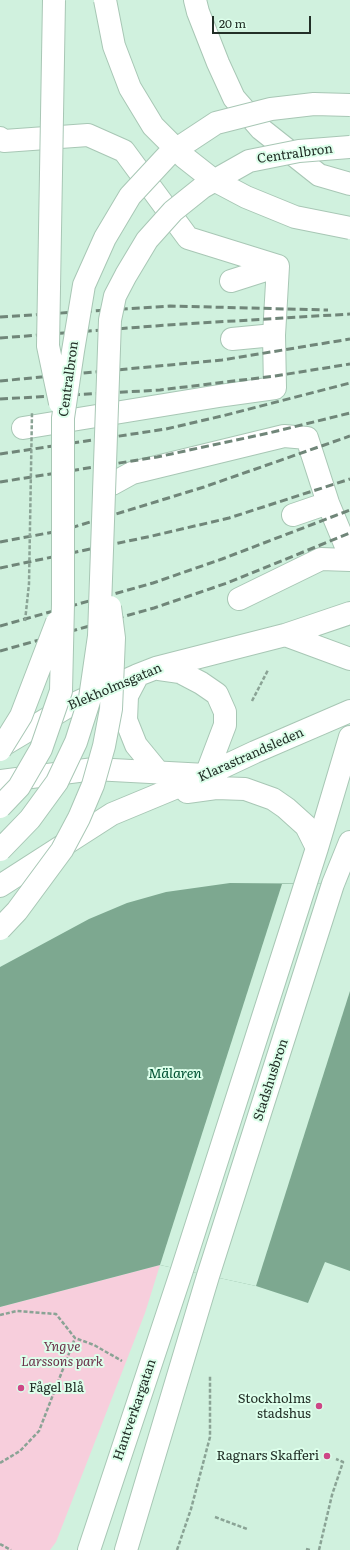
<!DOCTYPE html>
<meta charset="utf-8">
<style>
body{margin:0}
#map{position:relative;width:350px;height:1550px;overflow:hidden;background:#d0f1de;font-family:Literata,serif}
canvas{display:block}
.scale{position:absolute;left:212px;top:16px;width:99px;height:18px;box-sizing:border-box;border:2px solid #222f27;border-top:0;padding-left:5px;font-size:12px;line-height:14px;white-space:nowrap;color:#222f27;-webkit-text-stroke:3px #ddffeb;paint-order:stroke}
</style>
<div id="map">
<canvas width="350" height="1550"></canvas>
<div class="scale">20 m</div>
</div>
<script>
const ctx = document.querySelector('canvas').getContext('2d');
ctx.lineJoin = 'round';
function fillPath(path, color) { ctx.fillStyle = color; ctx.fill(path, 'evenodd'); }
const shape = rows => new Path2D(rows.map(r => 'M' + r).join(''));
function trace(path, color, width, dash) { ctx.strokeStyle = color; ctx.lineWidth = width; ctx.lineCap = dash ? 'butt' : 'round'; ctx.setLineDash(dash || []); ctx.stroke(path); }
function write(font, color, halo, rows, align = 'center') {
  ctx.font = font + ' Literata,serif'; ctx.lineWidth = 4; ctx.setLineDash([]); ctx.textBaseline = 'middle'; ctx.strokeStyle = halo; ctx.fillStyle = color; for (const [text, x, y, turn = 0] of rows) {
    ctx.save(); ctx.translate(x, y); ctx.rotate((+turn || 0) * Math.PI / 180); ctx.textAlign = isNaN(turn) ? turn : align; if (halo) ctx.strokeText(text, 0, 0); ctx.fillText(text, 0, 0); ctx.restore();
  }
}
fillPath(shape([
 [160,1265,145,1313,56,1542,50,1550,0,1550,0,1307]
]), '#f7cedc');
fillPath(shape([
 [230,883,350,884,350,1271,325,1262,308,1303,256,1286,160,1265,0,1307,0,967,89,919,127,903,166,892]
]), '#7da890');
fillPath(shape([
 [282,884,350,884,350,991,256,1286,160,1265]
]), '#d0f1de');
const minor = shape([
 [0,138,4,141,88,135,124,151,188,238,278,266],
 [232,339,274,335],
 [23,428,219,396,275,388,274,335,278,266,231,281],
 [112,484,132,473,284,436,307,438,328,503,350,556],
 [293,515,328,503],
 [239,599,321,559,350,560],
 [285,635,350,613],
 [138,675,127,696,126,720,136,745,159,773],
 [0,747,67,707,138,675,156,668,285,635,350,659],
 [0,781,94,769,206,775,225,725,225,712,217,694,201,683,180,672,159,669],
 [187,792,216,788,245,789,273,799,286,808,306,826,317,848],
 [0,886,112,814,206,775,255,752,350,711],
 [89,1550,182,1270,317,848,350,737],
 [126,1550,208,1276,333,884,350,842]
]);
const highway = shape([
 [195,0,198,12,218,63,234,98,261,129,319,175,350,184]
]);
trace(minor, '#a8c7b5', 24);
trace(highway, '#a8c7b5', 24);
trace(shape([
 [252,701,268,670],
 [0,1315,17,1311,56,1314,75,1338,94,1345,122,1361],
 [0,1463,20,1451,39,1431,75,1338],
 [215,1517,247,1529],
 [0,1544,11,1550],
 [306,1549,310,1550],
 [177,1550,191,1509,210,1437,210,1375],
 [319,1550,332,1495,343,1462,336,1459]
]), '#8aa395', 2.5, [4, 2]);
trace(minor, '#fff', 22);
trace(highway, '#fff', 22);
trace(shape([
 [0,317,170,306,328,310],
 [0,338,167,325,350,314],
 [0,381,222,360,350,339],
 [0,399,160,390,275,376,350,364],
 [0,454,166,429,222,416,350,383],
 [0,482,157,457,269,433,350,413],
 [0,542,64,530,204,487,350,436],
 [0,568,152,536,229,518,350,479],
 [0,626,153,583,222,559,350,510],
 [0,651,154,608,227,583,350,533]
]), '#708679', 3, [8, 4]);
const highwayBridge = shape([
 [54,0,48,346,60,403],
 [105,0,114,46,130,88,153,126,184,157,212,179,246,197,295,217,350,228],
 [0,750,21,716,57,622],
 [0,807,19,787,41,749,61,691,63,604,63,418,73,351,84,285,105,238,130,196,169,154,216,123,271,109,314,104,350,105],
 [0,850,30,819,57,782,76,742,90,698,99,636,110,320,115,296,126,275,147,240,173,211,203,187,249,161,299,151,350,147],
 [0,929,17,911,62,850,79,818,93,785,104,746,111,709,114,638,110,607]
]);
trace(highwayBridge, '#a8c7b5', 24, []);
trace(shape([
 [25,621,29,584,32,412]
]), '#8aa395', 2.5, [4, 2]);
trace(highwayBridge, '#fff', 22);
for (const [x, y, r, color] of [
 [21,1388,4,"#cd4686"],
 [319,1406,4,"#cd4686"],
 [327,1456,4,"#cd4686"]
]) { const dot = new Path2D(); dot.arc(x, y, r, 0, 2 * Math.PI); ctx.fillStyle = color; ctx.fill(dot); trace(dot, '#ddffeb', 1.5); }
write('13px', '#222f27', '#ddffeb', [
 ["Centralbron",295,154,-8],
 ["Centralbron",69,379,-82],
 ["Blekholmsgatan",115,687,-23],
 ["Klarastrandsleden",251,755,-24],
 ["Stadshusbron",271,1080,-72],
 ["Hantverkargatan",135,1410,-71]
]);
write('italic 13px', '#6c324b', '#ddffeb', [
 ["Yngve",62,1347],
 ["Larssons park",62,1362]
]);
write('13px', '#222f27', '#ddffeb', [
 ["Fågel Blå",29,1388,"left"],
 ["Stockholms",311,1399],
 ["stadshus",311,1414],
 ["Ragnars Skafferi",319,1456]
], 'right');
write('italic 14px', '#005233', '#ddffeb', [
 ["Mälaren",175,1074]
]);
</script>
